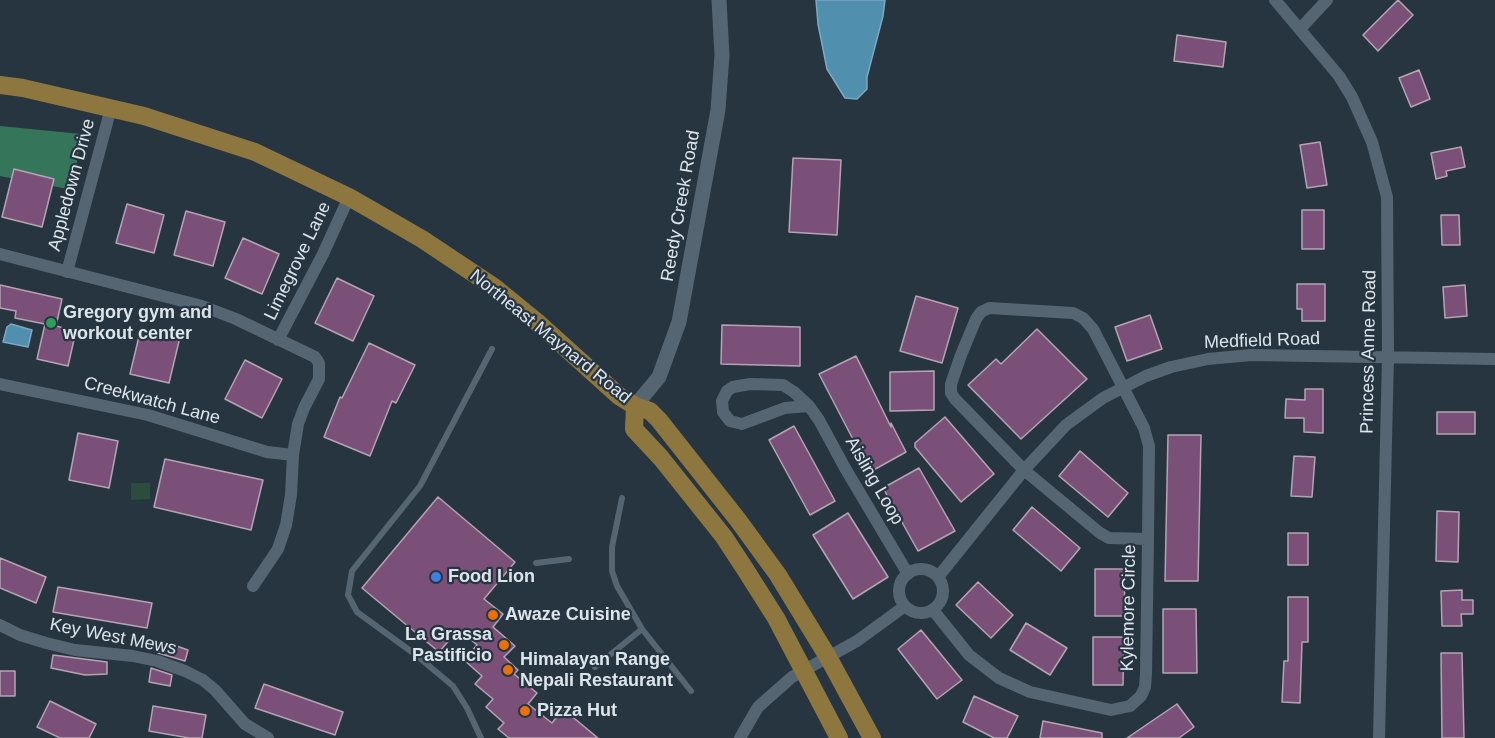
<!DOCTYPE html>
<style>
body{margin:0}
canvas{display:block;background:#273540}
</style>
<canvas width="1495" height="738"></canvas>
<script>
const ctx = document.querySelector('canvas').getContext('2d');
ctx.lineJoin = 'round';
function fillPath(path, color) { ctx.fillStyle = color; ctx.fill(path, 'evenodd'); }
const shape = rows => new Path2D(rows.map(r => 'M' + r).join(''));
function trace(path, color, width, dash) { ctx.strokeStyle = color; ctx.lineWidth = width; ctx.lineCap = dash ? 'butt' : 'round'; ctx.setLineDash(dash || []); ctx.stroke(path); }
function write(font, color, halo, rows, align = 'center') {
  ctx.font = font + ' Arial,sans-serif'; ctx.lineWidth = 4.5; ctx.setLineDash([]); ctx.textBaseline = 'middle'; ctx.strokeStyle = halo; ctx.fillStyle = color; for (const [text, x, y, turn = 0] of rows) {
    ctx.save(); ctx.translate(x, y); ctx.rotate((+turn || 0) * Math.PI / 180); ctx.textAlign = isNaN(turn) ? turn : align; if (halo) ctx.strokeText(text, 0, 0); ctx.fillText(text, 0, 0); ctx.restore();
  }
}
fillPath(shape([
 [131,483,150,483,150,499,131,500]
]), '#2a4d3d');
fillPath(shape([
 [0,126,81,134,73,190,0,176]
]), '#35765b');
const water = shape([
 [816,0,885,0,883,16,867,77,867,89,857,99,845,98,827,69,818,24,816,0],
 [11,324,32,330,28,347,3,342,7,327,11,324]
]);
fillPath(water, '#518faf');
trace(water, '#7ba9c1', 1.5);
const building = shape([
 [1398,0,1413,15,1378,51,1363,35,1398,0],
 [1177,35,1226,42,1223,67,1174,61,1177,35],
 [1419,70,1430,99,1411,107,1399,78,1419,70],
 [1320,142,1327,185,1307,188,1300,145,1320,142],
 [1461,147,1465,167,1446,171,1447,176,1436,179,1431,153,1461,147],
 [793,158,841,160,837,235,789,232,793,158],
 [14,169,54,179,42,227,2,217,14,169],
 [127,204,164,215,154,253,116,243,127,204],
 [1302,210,1324,210,1324,249,1302,249,1302,210],
 [186,211,225,222,213,266,174,255,186,211],
 [1441,215,1459,215,1460,245,1442,245,1441,215],
 [243,238,279,254,262,294,225,278,243,238],
 [337,278,374,296,353,341,315,323,337,278],
 [1297,284,1325,284,1325,321,1302,321,1302,309,1297,309,1297,284],
 [0,285,62,299,56,326,76,331,68,366,37,359,45,324,15,318,16,311,0,308,0,285],
 [1465,285,1467,316,1445,318,1443,287,1465,285],
 [916,296,958,308,942,363,900,351,916,296],
 [1150,315,1162,349,1127,361,1115,327,1150,315],
 [722,325,800,327,800,366,721,364,722,325],
 [141,328,180,337,169,383,130,374,141,328],
 [1037,329,1087,379,1021,439,968,385,996,359,1001,364,1037,329],
 [369,343,415,365,396,403,392,401,370,456,324,437,340,397,342,398,369,343],
 [856,356,891,427,891,423,906,452,870,472,819,374,856,356],
 [245,360,282,379,262,418,225,399,245,360],
 [934,371,934,410,890,411,890,372,934,371],
 [1305,389,1323,389,1323,433,1304,432,1304,418,1285,418,1286,399,1305,400,1305,389],
 [1437,412,1475,412,1475,434,1437,434,1437,412],
 [945,417,994,474,961,502,915,447,915,443,945,417],
 [794,426,835,501,810,515,769,440,794,426],
 [78,433,118,441,109,488,69,480,78,433],
 [1168,435,1201,435,1198,581,1165,581,1168,435],
 [1080,451,1128,493,1108,517,1059,476,1080,451],
 [1294,456,1315,457,1312,497,1291,496,1294,456],
 [165,459,263,480,251,530,154,507,165,459],
 [919,468,955,531,918,551,883,488,919,468],
 [438,497,515,562,484,599,503,614,493,627,515,646,504,657,518,670,514,674,537,693,528,704,552,723,563,709,598,738,509,738,498,729,504,723,486,707,493,699,475,684,482,676,464,660,477,645,459,629,439,652,362,588,438,497],
 [1032,507,1080,548,1061,571,1013,530,1032,507],
 [1437,511,1459,512,1458,562,1436,561,1437,511],
 [848,513,888,577,853,599,813,535,848,513],
 [1288,533,1308,533,1308,565,1288,565,1288,533],
 [0,558,46,577,36,603,0,588,0,558],
 [1095,569,1124,569,1125,616,1095,616,1095,569],
 [978,582,1013,615,991,638,956,605,978,582],
 [58,587,152,603,147,628,53,612,58,587],
 [1462,590,1462,600,1473,600,1473,614,1461,614,1462,626,1442,626,1441,591,1462,590],
 [1288,597,1308,597,1308,642,1302,642,1300,703,1282,702,1284,661,1288,661,1288,597],
 [1163,609,1196,609,1197,673,1163,673,1163,609],
 [1026,623,1067,648,1050,675,1010,650,1026,623],
 [921,630,962,680,937,699,898,649,921,630],
 [1093,637,1124,637,1123,685,1093,685,1093,637],
 [162,641,188,650,185,661,158,653,162,641],
 [1441,653,1462,653,1464,738,1442,738,1441,653],
 [53,655,107,662,107,674,85,675,51,668,53,655],
 [151,668,172,675,170,686,149,682,151,668],
 [0,671,15,671,15,696,0,696,0,671],
 [264,684,343,712,335,735,255,708,264,684],
 [974,696,1018,716,1007,738,994,738,963,722,974,696],
 [50,701,96,724,89,738,60,738,37,727,50,701],
 [1177,704,1194,727,1179,738,1127,738,1177,704],
 [153,706,206,715,202,738,189,738,149,731,153,706],
 [1043,721,1102,733,1102,738,1040,738,1043,721]
]);
fillPath(building, '#7b5078');
trace(building, '#b4a4b2', 1.5);
trace(shape([
 [622,498,612,547,612,571,617,586,642,629],
 [536,563,569,559],
 [595,667,642,629,691,691],
 [481,738,467,708,453,686,416,655,357,612,348,595,352,571,420,486,492,349]
]), '#556571', 6);
trace(shape([
 [1275,0,1339,76,1352,97,1372,142,1387,197,1388,357,1379,738],
 [1300,29,1327,0],
 [0,254,202,306,236,319,315,357,319,363,319,379,304,408,298,424,293,455,291,495,286,525,278,549,253,586],
 [67,272,111,108],
 [278,340,323,254,349,197],
 [0,384,148,415,267,452,293,455],
 [809,406,785,408,742,424,730,421,723,412,722,401,727,391,733,387,750,384,783,385,794,392,809,406,819,420,845,468,908,574],
 '899 591a22 22 0 1 1 44 0a22 22 0 1 1-44 0Z',
 [938,577,1024,470,1066,425,1103,398,1146,376,1171,367,1208,359,1251,355,1495,359],
 [933,610,969,655,999,678,1030,692,1111,710,1130,706,1141,696,1145,687,1146,674,1148,539,1149,446,1144,428,1093,329,1083,318,1073,313,989,308,981,312,976,319,961,355,951,384,951,393,955,399,1024,470,1100,533,1109,538,1148,539],
 [0,625,20,635,46,643,75,650,133,656,157,661,185,671,203,680,215,690,245,724,268,738],
 [740,738,758,707,792,677,857,641,905,606]
]), '#556571', 12);
trace(shape([
 [635,406,659,377,679,322,718,110,722,55,719,0]
]), '#556571', 15);
trace(shape([
 [0,85,23,88,144,116,255,152,349,197,422,239,494,287,537,322,619,396,635,406,650,411,659,420,738,520,778,575,828,657,872,738],
 [635,406,634,429,661,458,724,537,745,569,776,618,839,738]
]), '#8e763f', 18);
for (const [x, y, r, color] of [
 [51,323,6,"#2e9e5b"],
 [436,577,6,"#3f7fe0"],
 [493,615,6,"#e8710a"],
 [504,645,6,"#e8710a"],
 [508,670,6,"#e8710a"],
 [525,711,6,"#e8710a"]
]) { const dot = new Path2D(); dot.arc(x, y, r, 0, 2 * Math.PI); ctx.fillStyle = color; ctx.fill(dot); trace(dot, '#273540', 2); }
write('18px', '#dce5ec', '#273540', [
 ["Appledown Drive",72,185,-75],
 ["Reedy Creek Road",681,206,-80],
 ["Limegrove Lane",298,261,-64],
 ["Northeast Maynard Road",550,337,39],
 ["Medfield Road",1262,341,-2],
 ["Princess Anne Road",1369,352,-89],
 ["Creekwatch Lane",152,401,15],
 ["Aisling Loop",874,481,60],
 ["Kylemore Circle",1129,608,-89],
 ["Key West Mews",113,637,11]
]);
write('bold 18px', '#dce5ec', '#273540', [
 ["Gregory gym and",63,313],
 ["workout center",63,334],
 ["Food Lion",448,577],
 ["Awaze Cuisine",505,615],
 ["La Grassa",492,635,"right"],
 ["Pastificio",492,656,"right"],
 ["Himalayan Range",520,660],
 ["Nepali Restaurant",520,681],
 ["Pizza Hut",537,711]
], 'left');
</script>
